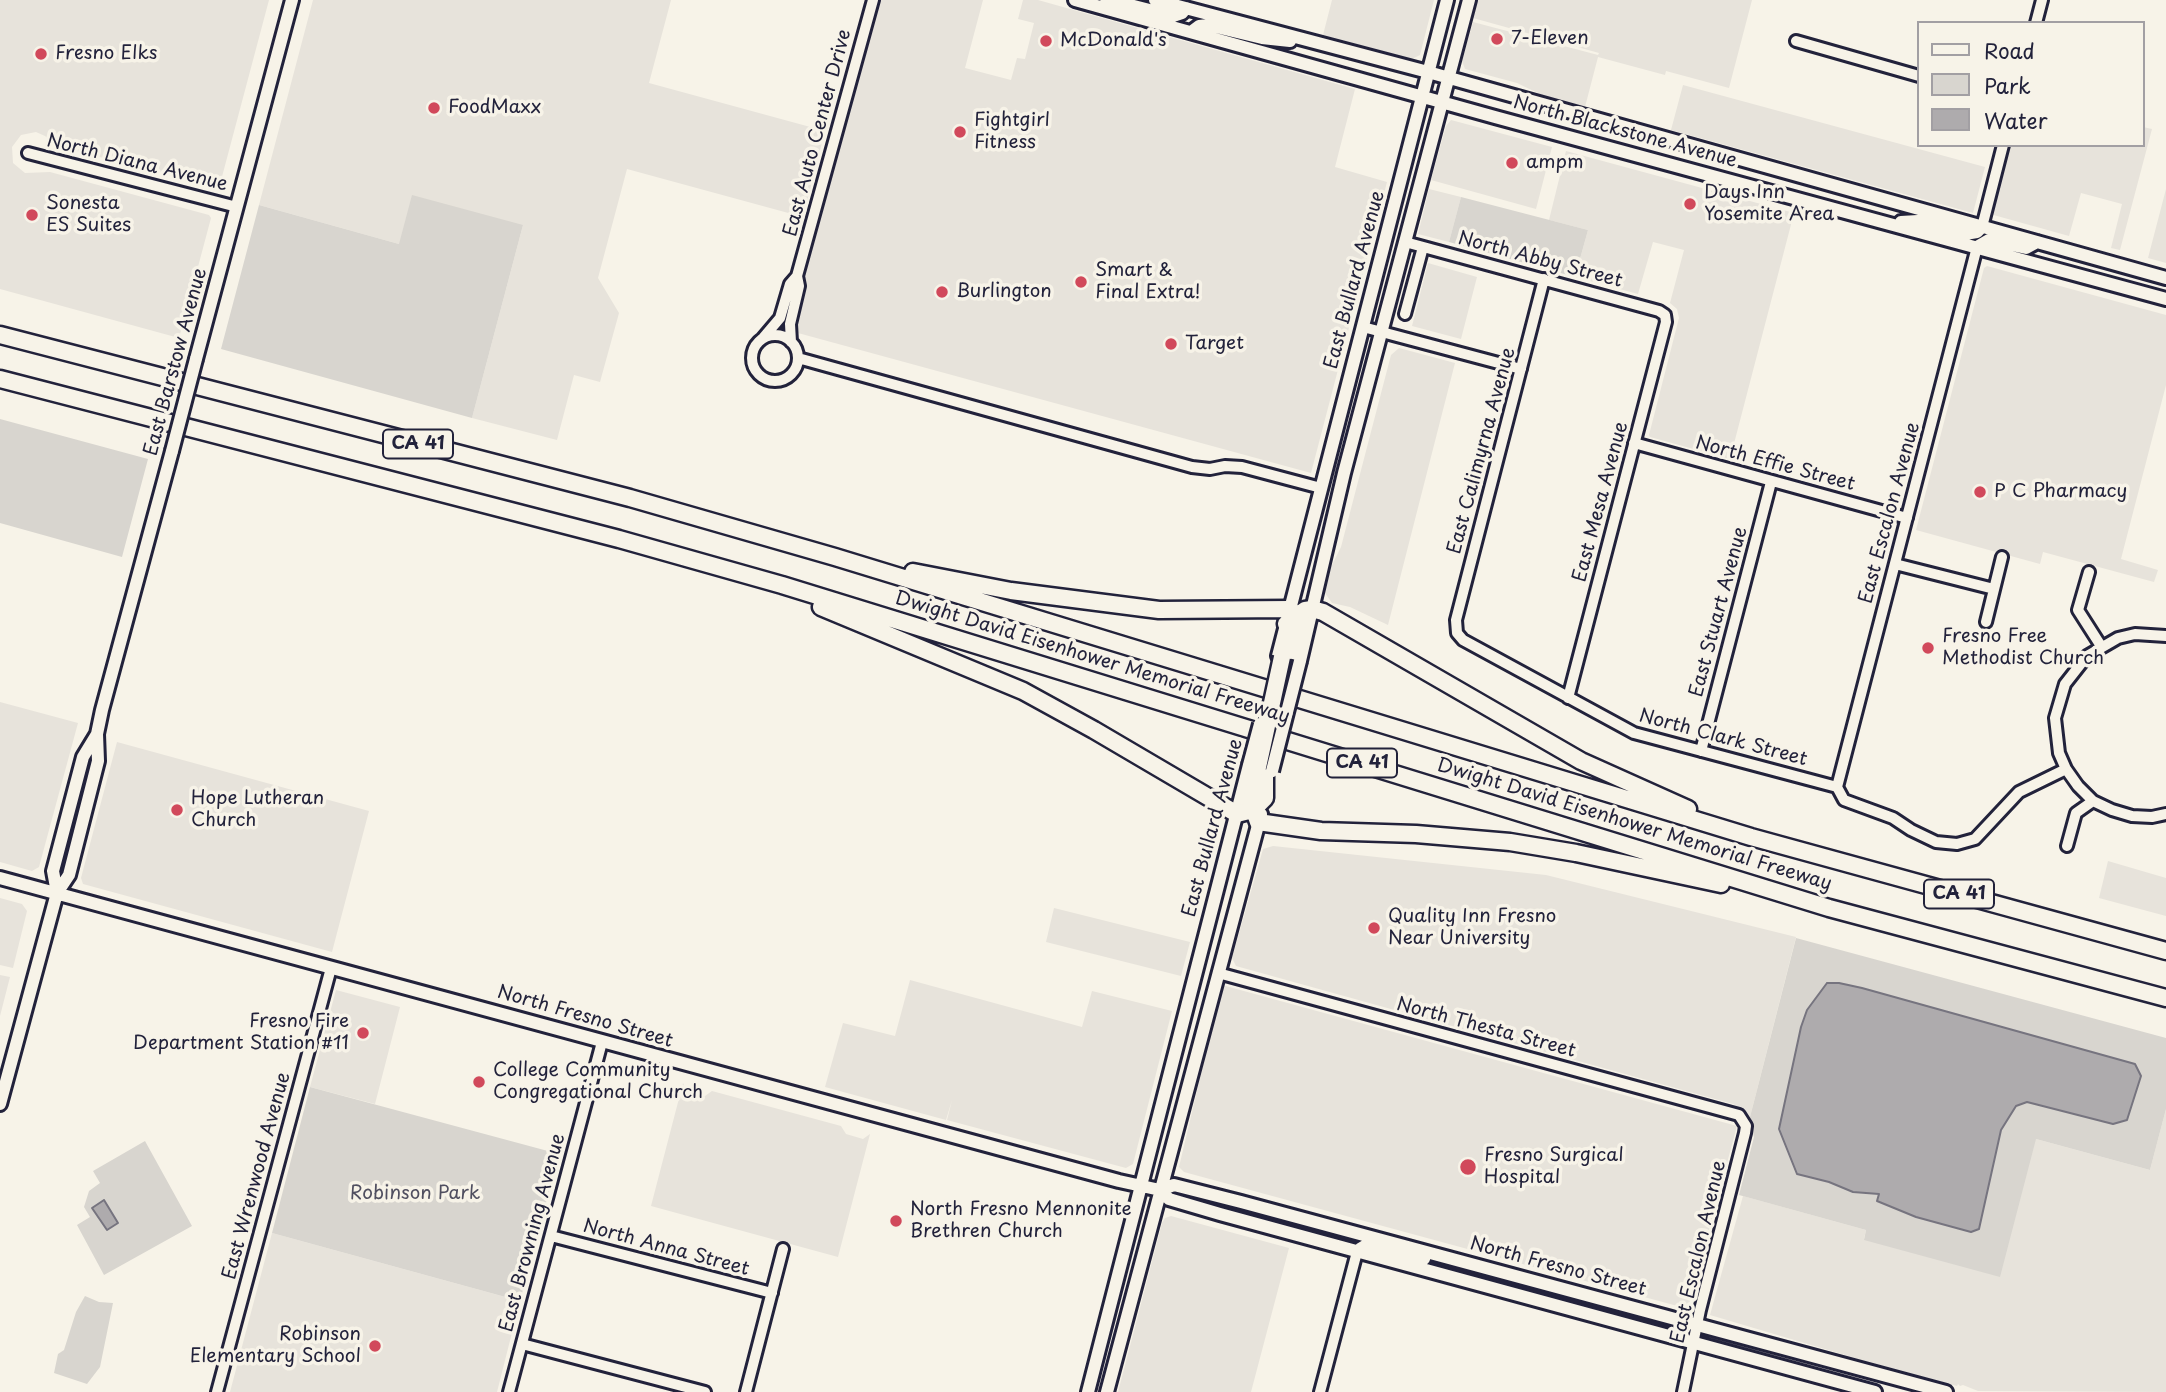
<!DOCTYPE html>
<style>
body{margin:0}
#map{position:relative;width:2166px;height:1392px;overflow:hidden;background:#f7f3e8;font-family:"Playpen Sans",sans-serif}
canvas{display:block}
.legend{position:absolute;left:1917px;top:21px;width:228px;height:126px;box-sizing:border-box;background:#f7f3e8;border:2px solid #a29fa3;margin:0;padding:9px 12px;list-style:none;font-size:21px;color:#22223b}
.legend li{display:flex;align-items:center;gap:14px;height:35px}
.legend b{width:35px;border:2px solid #a29fa3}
</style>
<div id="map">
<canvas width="2166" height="1392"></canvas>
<ul class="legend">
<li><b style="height:9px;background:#f7f3e8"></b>Road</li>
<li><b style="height:19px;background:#d8d5cf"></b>Park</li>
<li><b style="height:19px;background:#aeabad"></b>Water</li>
</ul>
</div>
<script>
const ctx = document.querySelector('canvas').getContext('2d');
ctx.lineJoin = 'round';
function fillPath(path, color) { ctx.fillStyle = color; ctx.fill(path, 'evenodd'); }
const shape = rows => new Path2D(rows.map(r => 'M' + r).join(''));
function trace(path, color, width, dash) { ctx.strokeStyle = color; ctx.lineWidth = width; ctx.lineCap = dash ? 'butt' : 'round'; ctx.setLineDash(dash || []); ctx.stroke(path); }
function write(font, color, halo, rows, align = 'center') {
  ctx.font = font + ' "Playpen Sans",sans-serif'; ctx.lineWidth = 7; ctx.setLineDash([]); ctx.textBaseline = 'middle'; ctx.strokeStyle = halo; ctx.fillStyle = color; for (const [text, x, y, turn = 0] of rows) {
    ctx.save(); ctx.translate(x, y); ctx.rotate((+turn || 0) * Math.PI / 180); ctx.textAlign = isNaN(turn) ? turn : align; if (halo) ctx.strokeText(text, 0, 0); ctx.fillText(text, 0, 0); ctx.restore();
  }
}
fillPath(shape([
 [0,0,269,0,219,188,57,146,45,136,36,132,21,135,12,147,13,163,25,173,50,172,209,215,211,218,179,338,0,289],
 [313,0,671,0,649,83,825,131,803,217,627,169,598,278,619,313,600,382,574,375,557,440,472,418,523,225,399,244,259,205],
 [873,0,983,0,965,68,1011,80,1017,58,1025,59,1034,23,1018,19,1023,0,1038,0,1355,89,1335,167,1387,182,1311,473,787,330],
 [1332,0,1434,0,1420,55,1412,59,1323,35],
 [1478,0,1752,0,1729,88,1666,71,1665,75,1598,57,1585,107,1542,95,1517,83,1465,69,1462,61,1473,22,1598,55,1599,53,1473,18],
 [1683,85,1985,167,1973,213,1671,130],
 [1451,120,1552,147,1536,209,1431,180,1446,126],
 [2143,127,2152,129,2120,250,2111,248,2122,204,2081,193,2069,236,1990,214,2008,145,2143,145],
 [1566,151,1794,213,1730,459,1650,437,1649,435,1679,318,1677,309,1670,303,1684,250,1653,242,1638,294,1575,277,1588,230,1549,220],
 [1429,189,1461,197,1449,242,1418,234],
 [2166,189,2166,263,2148,258],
 [1428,263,1477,277,1461,339,1412,326],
 [1987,266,2166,315,2166,385,2121,559,2158,570,2154,582,2043,552,2040,564,1916,530,1984,268],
 [1399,348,1455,363,1388,625,1350,607,1332,603,1325,593,1331,567,1341,547,1391,355],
 [0,702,78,723,39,867,32,871,0,862],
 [117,742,369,811,332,952,83,884,81,878],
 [1273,846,1546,875,1796,937,1750,1117,1742,1109,1733,1104,1236,966,1232,958,1263,849],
 [2108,861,2166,878,2166,916,2099,898],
 [0,898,22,904,27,911,13,968,0,965],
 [1054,908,1190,942,1181,976,1046,942],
 [0,975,10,977,0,1016],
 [910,980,1082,1027,1092,991,1172,1011,1133,1164,1126,1168,947,1120,952,1100,946,1120,825,1087,843,1023,895,1036],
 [1222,985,1737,1126,1689,1304,1681,1307,1184,1172,1179,1167],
 [336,990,400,1007,375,1104,310,1087],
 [683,1083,687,1091,705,1096,712,1091,841,1126,846,1134,863,1139,870,1134,838,1257,651,1206],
 [2166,1109,2166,1392,1978,1391,1963,1385,1960,1386,1958,1384,1957,1386,1855,1358,1710,1315,1743,1196,1866,1230,1864,1239,2036,1139,2150,1170],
 [1171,1216,1289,1248,1251,1392,1118,1392,1162,1223,1165,1218],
 [272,1233,520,1301,497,1392,230,1392]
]), '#e7e3db');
fillPath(shape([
 [412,195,523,225,472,418,221,349,259,205,399,244],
 [1461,197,1588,230,1575,277,1449,242],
 [0,419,148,459,122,557,0,523],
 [1796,938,2166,1038,2166,1109,2150,1170,2036,1139,2000,1277,1864,1240,1866,1230,1739,1195,1754,1137,1750,1117],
 [310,1087,559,1154,520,1301,272,1233],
 [145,1141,192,1226,104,1275,77,1225,90,1217,84,1207,89,1191,100,1183,93,1171],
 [85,1296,99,1302,113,1303,100,1367,87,1384,54,1373,58,1354,64,1350,76,1312]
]), '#d8d5cf');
const water = shape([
 [1827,983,1839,983,1862,988,2135,1064,2141,1076,2127,1120,2113,1124,2027,1102,2016,1106,2001,1130,1979,1229,1971,1232,1916,1217,1877,1201,1879,1194,1853,1192,1829,1182,1797,1174,1779,1129,1801,1027,1807,1010,1827,983],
 [104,1200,118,1223,107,1230,92,1208,104,1200]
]);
fillPath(water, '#aeabad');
trace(water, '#76747f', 2);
const minor = shape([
 [2036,23,2042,0],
 [1796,41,1919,76],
 [28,153,237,207],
 [1982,227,2003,145],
 [1405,242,1659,311,1665,315,1666,322,1568,698],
 [1544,279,1456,620,1457,633,1463,640,1634,733,1837,787],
 [1405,314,1423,247],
 [1363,327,1521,369],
 '752 358a23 23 0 1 1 46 0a23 23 0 1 1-46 0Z',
 [763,338,780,318,790,284,797,276,873,0],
 [791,342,790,324,799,286,797,276],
 [798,358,1192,467,1210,469,1225,466,1242,467,1321,488],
 [1634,443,1907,518],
 [1895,564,1994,589],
 [2089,572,2078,610,2101,646],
 [1986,622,2002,557],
 [2166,636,2135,634,2118,638,2087,656,2065,684,2055,718,2059,753,2066,769,2078,786,2093,801,2112,810,2132,816,2152,817,2166,814],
 [1701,751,1771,482],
 [1837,787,1977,247],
 [1837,787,1844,800,1893,818,1911,830,1936,842,1957,844,1975,839,2019,792,2066,769],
 [2067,846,2076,813,2093,801],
 [1218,973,1739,1115,1746,1126,1745,1133,1700,1310,1683,1392],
 [551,1236,772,1293],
 [522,1344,705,1392],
 [217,1392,331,968],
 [509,1392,602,1042],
 [746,1392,783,1249],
 [1320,1392,1357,1252]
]);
const major = shape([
 [1075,0,1495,117,2166,299],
 [1155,0,1428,72,2166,278],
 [1100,7,1114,1,1173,16,1182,13,1186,8],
 [1191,32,1199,26,1208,25,1262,38,1290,41],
 [1901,222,1918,221,1965,234,1977,232,1982,227],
 [1977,247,1989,240,2026,248,2037,242],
 [196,359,292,0],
 [1278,656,1447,0],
 [1300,661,1344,473,1469,0],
 [0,878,1119,1181,1160,1190,1174,1185,1241,1202,1946,1392],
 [57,893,53,871,83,757,97,734],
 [0,1104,57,893,69,875,98,761,97,734,102,710,172,451],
 [1160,1190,1169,1199,1220,1214,1875,1392],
 [1360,1249,1365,1246,1372,1247,1424,1259],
 [1088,1392,1249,765],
 [1107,1392,1261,814]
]);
const highway = shape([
 [0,335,630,498,835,557,1751,837,2166,951],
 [0,379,619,539,782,585,1829,908,2166,998],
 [913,572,1011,591,1159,610,1290,609,1296,615,1298,626,1290,659],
 [821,607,1023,691,1094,730,1237,814,1253,810,1265,798,1265,769],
 [1286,624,1305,610,1312,609,1323,612,1581,761,1688,809],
 [1258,767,1251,802,1258,822,1321,831,1416,834,1510,842,1576,853,1721,884]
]);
trace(minor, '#22223b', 16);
trace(major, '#22223b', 18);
trace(highway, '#22223b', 21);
trace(minor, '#f7f3e8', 10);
trace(major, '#f7f3e8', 12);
trace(highway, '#f7f3e8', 16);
const majorBridge = shape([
 [172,451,196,359],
 [1249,765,1260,724],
 [1272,771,1300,661]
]);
const highwayBridge = shape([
 [1258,767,1282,657]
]);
trace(majorBridge, '#22223b', 18, []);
trace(highwayBridge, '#22223b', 21, []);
trace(majorBridge, '#f7f3e8', 12);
trace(highwayBridge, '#f7f3e8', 16);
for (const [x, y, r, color] of [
 [1497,39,7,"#d1495b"],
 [1046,41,7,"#d1495b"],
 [41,54,7,"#d1495b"],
 [434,108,7,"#d1495b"],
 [960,132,7,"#d1495b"],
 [1512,163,7,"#d1495b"],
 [1690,204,7,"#d1495b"],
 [32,215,7,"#d1495b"],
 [1081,282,7,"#d1495b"],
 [942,292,7,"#d1495b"],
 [1171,344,7,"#d1495b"],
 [1980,492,7,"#d1495b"],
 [1928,648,7,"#d1495b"],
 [177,810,7,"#d1495b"],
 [1374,928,7,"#d1495b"],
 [363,1033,7,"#d1495b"],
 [479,1082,7,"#d1495b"],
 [1468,1167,9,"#d1495b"],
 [896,1221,7,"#d1495b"],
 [375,1346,7,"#d1495b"]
]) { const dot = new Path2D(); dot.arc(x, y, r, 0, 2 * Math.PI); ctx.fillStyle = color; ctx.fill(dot); trace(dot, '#f7f3e8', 2.5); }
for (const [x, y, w] of [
 [418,444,70],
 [1362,763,70],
 [1959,894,70]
]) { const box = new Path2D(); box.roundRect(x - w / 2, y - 14.5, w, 29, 5); ctx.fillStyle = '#f7f3e8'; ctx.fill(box); trace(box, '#22223b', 2); }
write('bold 18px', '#22223b', null, [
 ["CA 41",418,444],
 ["CA 41",1362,763],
 ["CA 41",1959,894]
]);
write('19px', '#22223b', '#f7f3e8', [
 ["7-Eleven",1511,39],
 ["McDonald's",1060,41],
 ["Fresno Elks",55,54],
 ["FoodMaxx",448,108],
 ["Fightgirl",974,121],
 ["Fitness",974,143],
 ["ampm",1526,163],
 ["Days Inn",1704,193],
 ["Yosemite Area",1704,215],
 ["Sonesta",46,204],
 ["ES Suites",46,226],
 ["Smart &",1095,271],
 ["Final Extra!",1095,293],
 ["Burlington",956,292],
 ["Target",1185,344],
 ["P C Pharmacy",1994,492],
 ["Fresno Free",1942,637],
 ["Methodist Church",1942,659],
 ["Hope Lutheran",191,799],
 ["Church",191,821],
 ["Quality Inn Fresno",1388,917],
 ["Near University",1388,939],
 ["Fresno Fire",349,1022,"right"],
 ["Department Station #11",349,1044,"right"],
 ["College Community",493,1071],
 ["Congregational Church",493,1093],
 ["Fresno Surgical",1484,1156],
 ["Hospital",1484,1178],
 ["North Fresno Mennonite",910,1210],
 ["Brethren Church",910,1232],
 ["Robinson",361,1335,"right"],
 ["Elementary School",361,1357,"right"]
], 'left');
write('19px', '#22223b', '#f7f3e8', [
 ["North Blackstone Avenue",1625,132,15],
 ["East Auto Center Drive",818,133,-75],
 ["North Diana Avenue",137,163,14],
 ["North Abby Street",1540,260,15],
 ["East Bullard Avenue",1355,280,-75],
 ["East Barstow Avenue",176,362,-75],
 ["East Calimyrna Avenue",1482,451,-75],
 ["North Effie Street",1775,464,15],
 ["East Mesa Avenue",1601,502,-75],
 ["East Escalon Avenue",1890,513,-75],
 ["East Stuart Avenue",1719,612,-75],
 ["Dwight David Eisenhower Memorial Freeway",1092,658,17],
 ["North Clark Street",1723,738,15],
 ["Dwight David Eisenhower Memorial Freeway",1634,825,17],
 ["East Bullard Avenue",1213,828,-75],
 ["North Fresno Street",585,1017,16],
 ["North Thesta Street",1486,1028,15],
 ["East Wrenwood Avenue",257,1176,-75],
 ["East Browning Avenue",533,1233,-75],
 ["North Anna Street",666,1248,15],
 ["East Escalon Avenue",1699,1252,-77],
 ["North Fresno Street",1558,1267,15]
]);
write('19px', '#504f60', '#f7f3e8', [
 ["Robinson Park",415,1194]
]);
</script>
